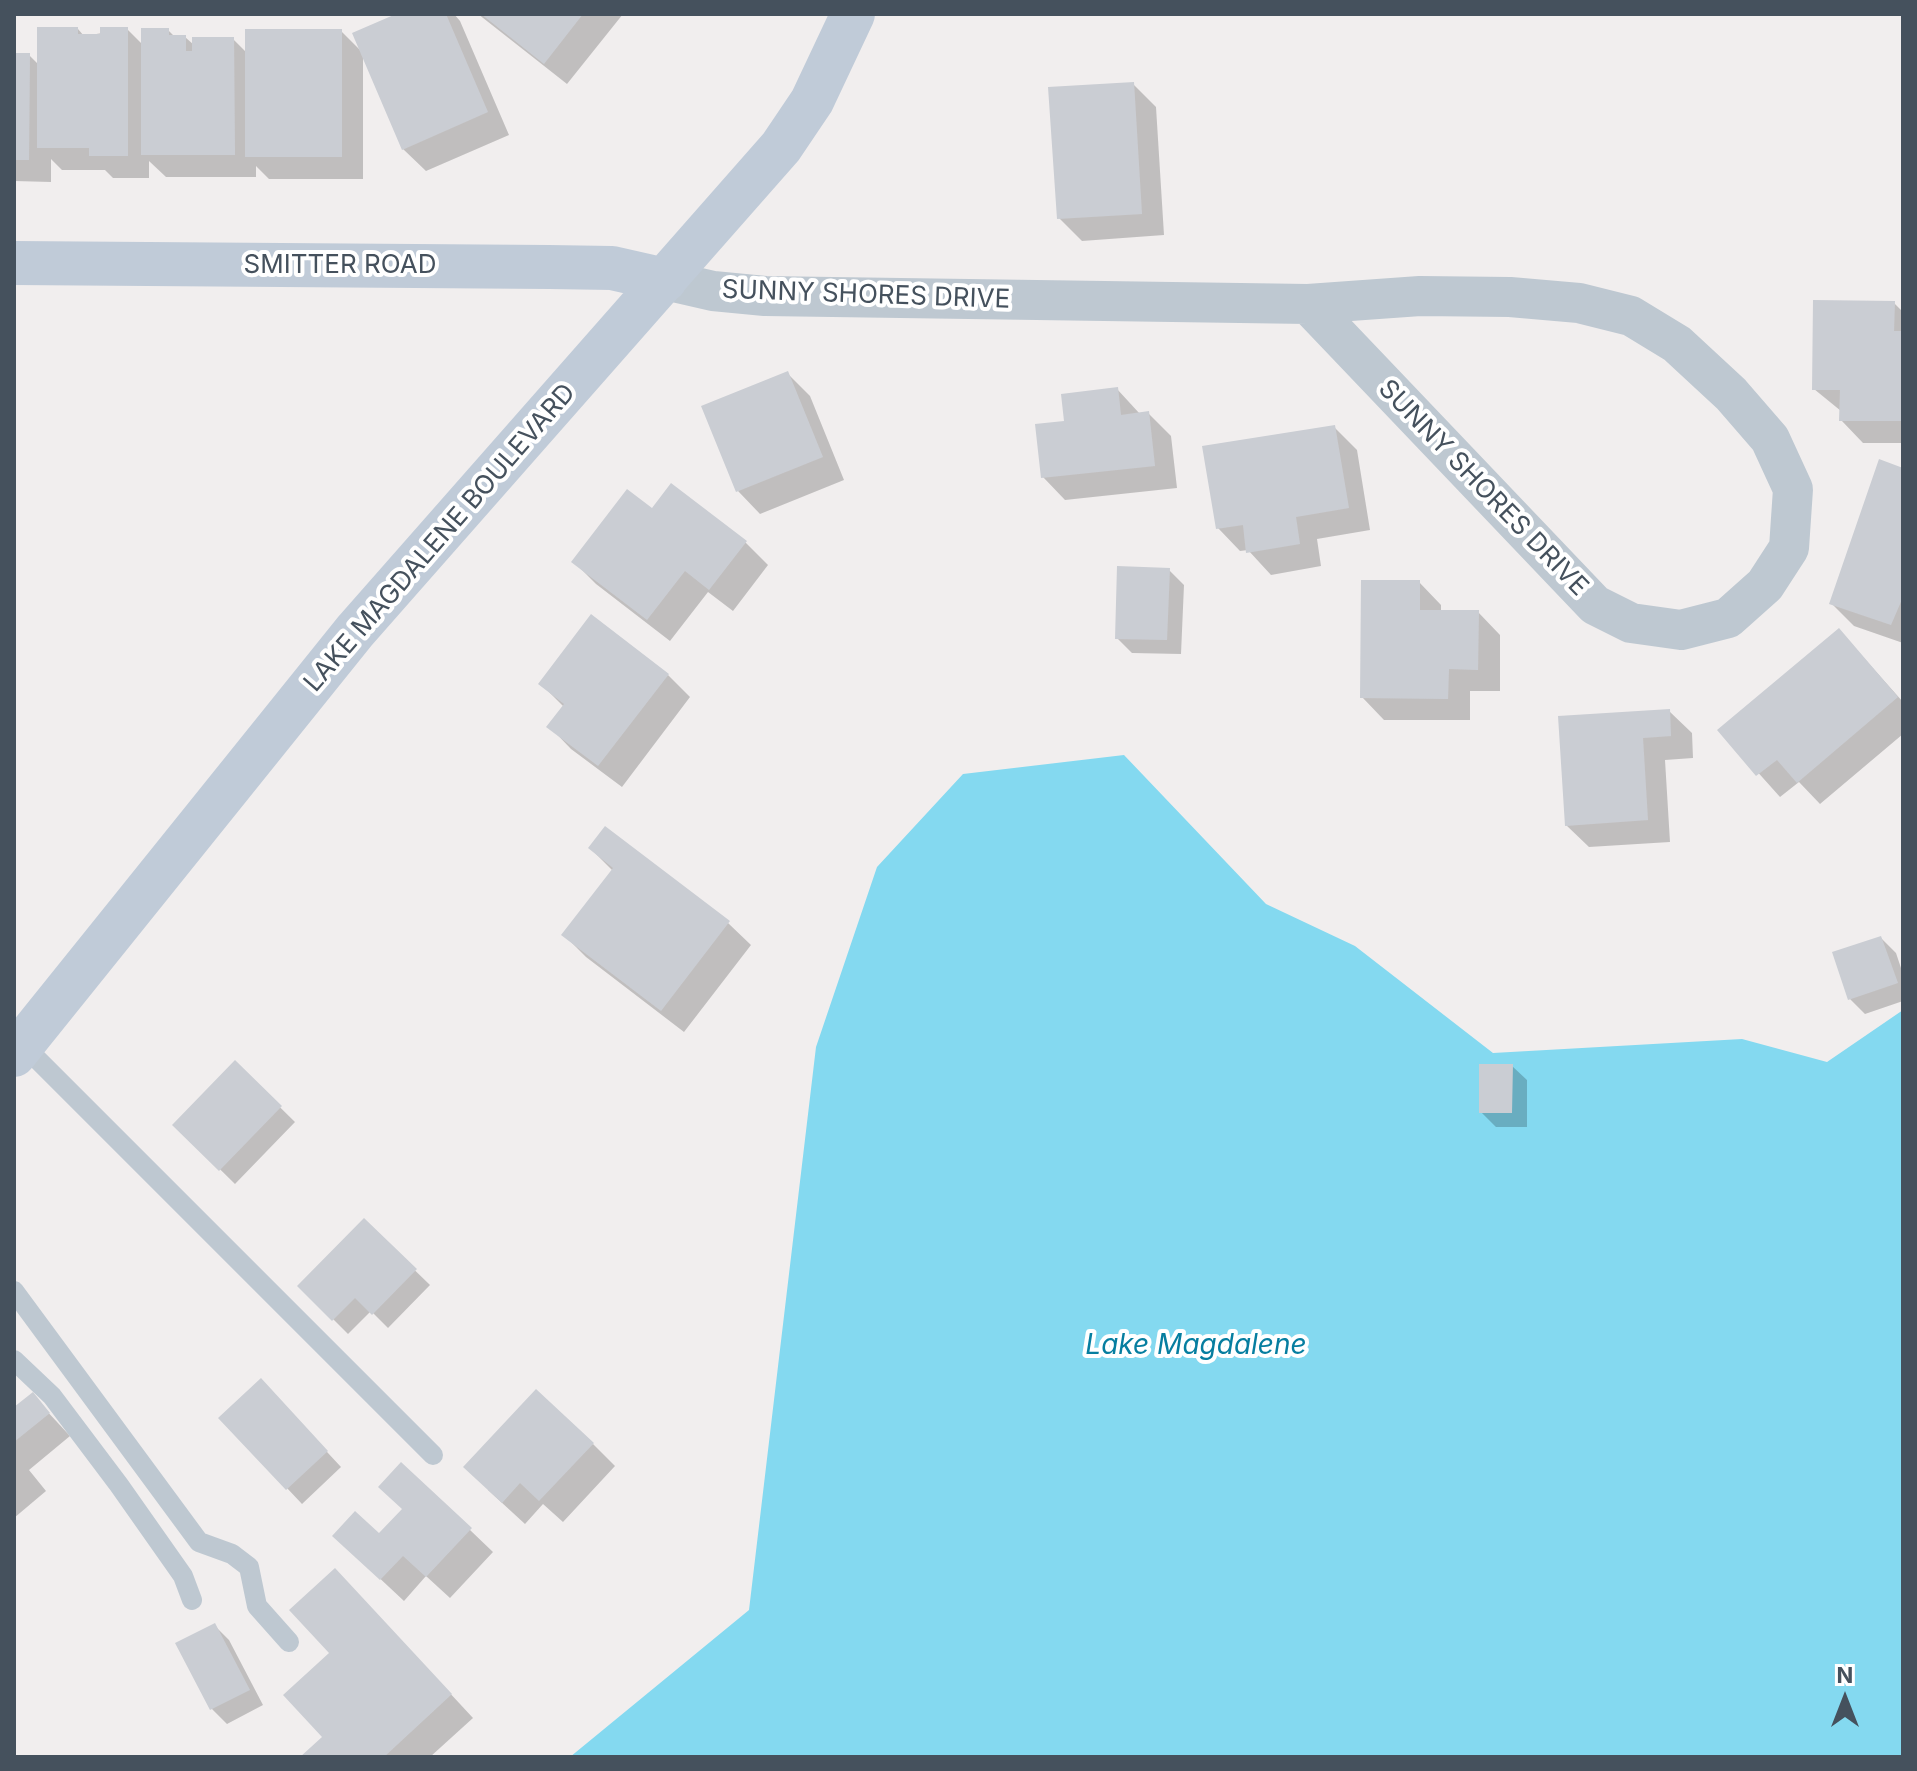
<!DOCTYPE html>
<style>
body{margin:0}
#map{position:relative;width:1917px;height:1771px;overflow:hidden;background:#f1eeee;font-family:Inter,sans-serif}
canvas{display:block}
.frame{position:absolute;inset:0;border:16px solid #45515d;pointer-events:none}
.north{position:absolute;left:1805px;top:1659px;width:80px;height:80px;-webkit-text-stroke:6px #fff;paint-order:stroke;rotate:0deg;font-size:22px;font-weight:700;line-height:32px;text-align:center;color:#45515d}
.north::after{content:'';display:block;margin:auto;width:28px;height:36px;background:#45515d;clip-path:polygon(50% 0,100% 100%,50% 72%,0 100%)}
</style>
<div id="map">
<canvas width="1917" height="1771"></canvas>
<div class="frame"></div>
<div class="north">N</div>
</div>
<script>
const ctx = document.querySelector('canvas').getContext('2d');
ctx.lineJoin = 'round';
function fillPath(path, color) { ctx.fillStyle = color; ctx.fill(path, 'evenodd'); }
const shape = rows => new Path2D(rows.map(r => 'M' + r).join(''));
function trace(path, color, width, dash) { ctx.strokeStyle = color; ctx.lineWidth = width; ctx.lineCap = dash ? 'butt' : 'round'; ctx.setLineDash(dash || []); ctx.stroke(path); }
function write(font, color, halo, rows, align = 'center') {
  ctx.font = font + ' Inter,sans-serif'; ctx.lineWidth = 8; ctx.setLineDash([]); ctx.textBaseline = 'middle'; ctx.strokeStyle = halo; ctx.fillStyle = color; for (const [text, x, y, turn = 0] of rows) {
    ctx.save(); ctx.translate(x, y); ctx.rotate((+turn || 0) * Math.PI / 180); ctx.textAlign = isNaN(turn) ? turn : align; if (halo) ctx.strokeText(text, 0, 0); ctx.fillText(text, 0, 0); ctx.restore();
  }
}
fillPath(shape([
 [1124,755,1266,904,1355,946,1493,1053,1742,1039,1827,1062,1903,1010,1903,1757,570,1757,749,1610,816,1047,877,867,963,774]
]), '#84d9f0');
fillPath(shape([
 [401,14,454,14,460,21,509,135,426,171,403,149,363,55,363,179,269,179,256,166,256,177,166,177,149,161,149,178,113,178,105,170,62,170,51,159,51,182,14,181,14,55,29,55,39,65,78,29,84,36,127,29,143,45,168,30,175,37,185,37,194,45,233,39,247,53,341,31,362,52],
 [478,14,623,14,567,84],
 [1133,84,1156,107,1164,235,1082,241,1059,218],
 [1894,303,1903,312,1903,443,1863,443,1841,420,1841,411,1814,389],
 [788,374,810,396,844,480,760,514,738,491],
 [1117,389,1140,414,1148,413,1171,436,1177,488,1065,500,1043,477,1066,423],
 [1335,428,1357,450,1370,530,1317,539,1321,566,1271,575,1248,550,1240,551,1218,528],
 [1903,470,1903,643,1854,626,1832,604],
 [653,511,745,542,768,565,733,611,708,592,670,641,596,584,574,562],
 [1169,570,1184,585,1181,654,1132,653,1117,638],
 [1419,582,1441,605,1441,612,1478,612,1500,635,1500,691,1470,691,1470,720,1384,720,1362,697],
 [1839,630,1903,702,1903,734,1820,804,1799,782,1780,797,1720,730],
 [668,675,690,697,622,787,571,749,549,726,564,707,541,684],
 [1669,711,1692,733,1693,758,1665,760,1670,842,1589,847,1566,825,1560,718],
 [590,848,728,923,751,945,684,1032,586,957,564,935,613,871],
 [1881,938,1896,953,1903,974,1903,1001,1865,1014,1850,999],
 [235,1063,295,1122,235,1184,175,1125],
 [1512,1066,1527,1080,1527,1127,1496,1127,1481,1112],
 [364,1221,430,1285,388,1328,371,1311,348,1334,300,1286],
 [32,1395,70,1436,29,1470,46,1491,14,1518,14,1410],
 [275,1396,341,1467,302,1504,221,1418],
 [593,1444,615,1466,563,1522,543,1504,525,1524,488,1490],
 [404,1510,470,1530,493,1552,450,1598,426,1576,404,1601,358,1558],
 [357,1593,473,1718,430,1757,303,1757,325,1737,331,1653],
 [214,1625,229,1640,263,1705,227,1724,212,1709]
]), '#0003');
fillPath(shape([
 [396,14,446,14,488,112,402,150,352,33],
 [481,14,583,14,544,64],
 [37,27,78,27,78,34,100,34,100,27,128,27,128,156,89,156,89,148,37,148],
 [141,28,169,28,169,35,186,35,186,51,192,51,192,37,234,37,235,155,141,155],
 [245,29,342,29,342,157,245,157],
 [14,53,30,53,29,160,14,160],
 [1134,82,1142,214,1057,219,1048,87],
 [1813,300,1895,301,1894,331,1903,331,1903,421,1839,421,1840,390,1812,390],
 [788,371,823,457,736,492,701,406],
 [1118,387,1121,415,1149,411,1155,466,1041,478,1035,424,1064,421,1061,394],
 [1335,425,1349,508,1296,517,1300,544,1246,553,1243,525,1216,529,1202,446],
 [1879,459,1903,468,1903,597,1891,625,1829,604],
 [671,483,747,541,709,590,685,571,647,620,571,562,627,489,652,508],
 [1117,566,1170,568,1167,640,1115,639],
 [1361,580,1420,580,1420,610,1479,610,1478,670,1449,669,1448,699,1360,698],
 [591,614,669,674,598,766,546,727,564,704,538,684],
 [1839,628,1898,697,1797,783,1777,760,1756,776,1717,730],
 [1670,709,1671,736,1643,738,1648,820,1565,826,1558,716],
 [605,826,730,921,661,1011,561,935,613,868,588,848],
 [1881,936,1898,983,1848,1000,1832,952],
 [235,1060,282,1106,219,1171,172,1125],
 [1479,1064,1513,1064,1512,1113,1479,1113],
 [364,1218,417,1269,372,1315,355,1298,332,1321,297,1286],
 [261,1378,328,1451,286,1490,218,1418],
 [536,1389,594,1443,539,1501,520,1483,502,1503,463,1467],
 [33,1392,50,1413,14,1442,14,1407],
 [401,1462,472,1528,426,1577,403,1556,380,1580,332,1536,355,1511,379,1533,402,1509,378,1487],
 [335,1568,452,1694,384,1757,300,1757,322,1737,283,1695,329,1653,289,1610],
 [215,1623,250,1690,210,1710,175,1643]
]), '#cacdd3');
trace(shape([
 [22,1044,433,1455],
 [14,1291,199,1542,232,1554,249,1567,257,1606,289,1642],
 [14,1360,52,1396,119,1485,183,1576,192,1600]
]), '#bec8d1', 20);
trace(shape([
 [665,280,713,291,765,296,1308,304,1595,605,1631,623,1681,630,1728,618,1765,585,1789,548,1793,489,1770,439,1731,394,1677,344,1631,316,1579,303,1510,297,1420,296,1308,304]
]), '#bec8d1', 40);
trace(shape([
 [14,263,549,267,612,268,665,280],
 [14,1055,355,631,781,147,812,101,853,14]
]), '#c0cbd8', 44);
write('26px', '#45515d', '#fff', [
 ["SMITTER ROAD",340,265],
 ["SUNNY SHORES DRIVE",866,295,2],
 ["SUNNY SHORES DRIVE",1483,488,46],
 ["LAKE MAGDALENE BOULEVARD",440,538,-49]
]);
write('italic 28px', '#067ea0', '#fff', [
 ["Lake Magdalene",1196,1346]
]);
</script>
